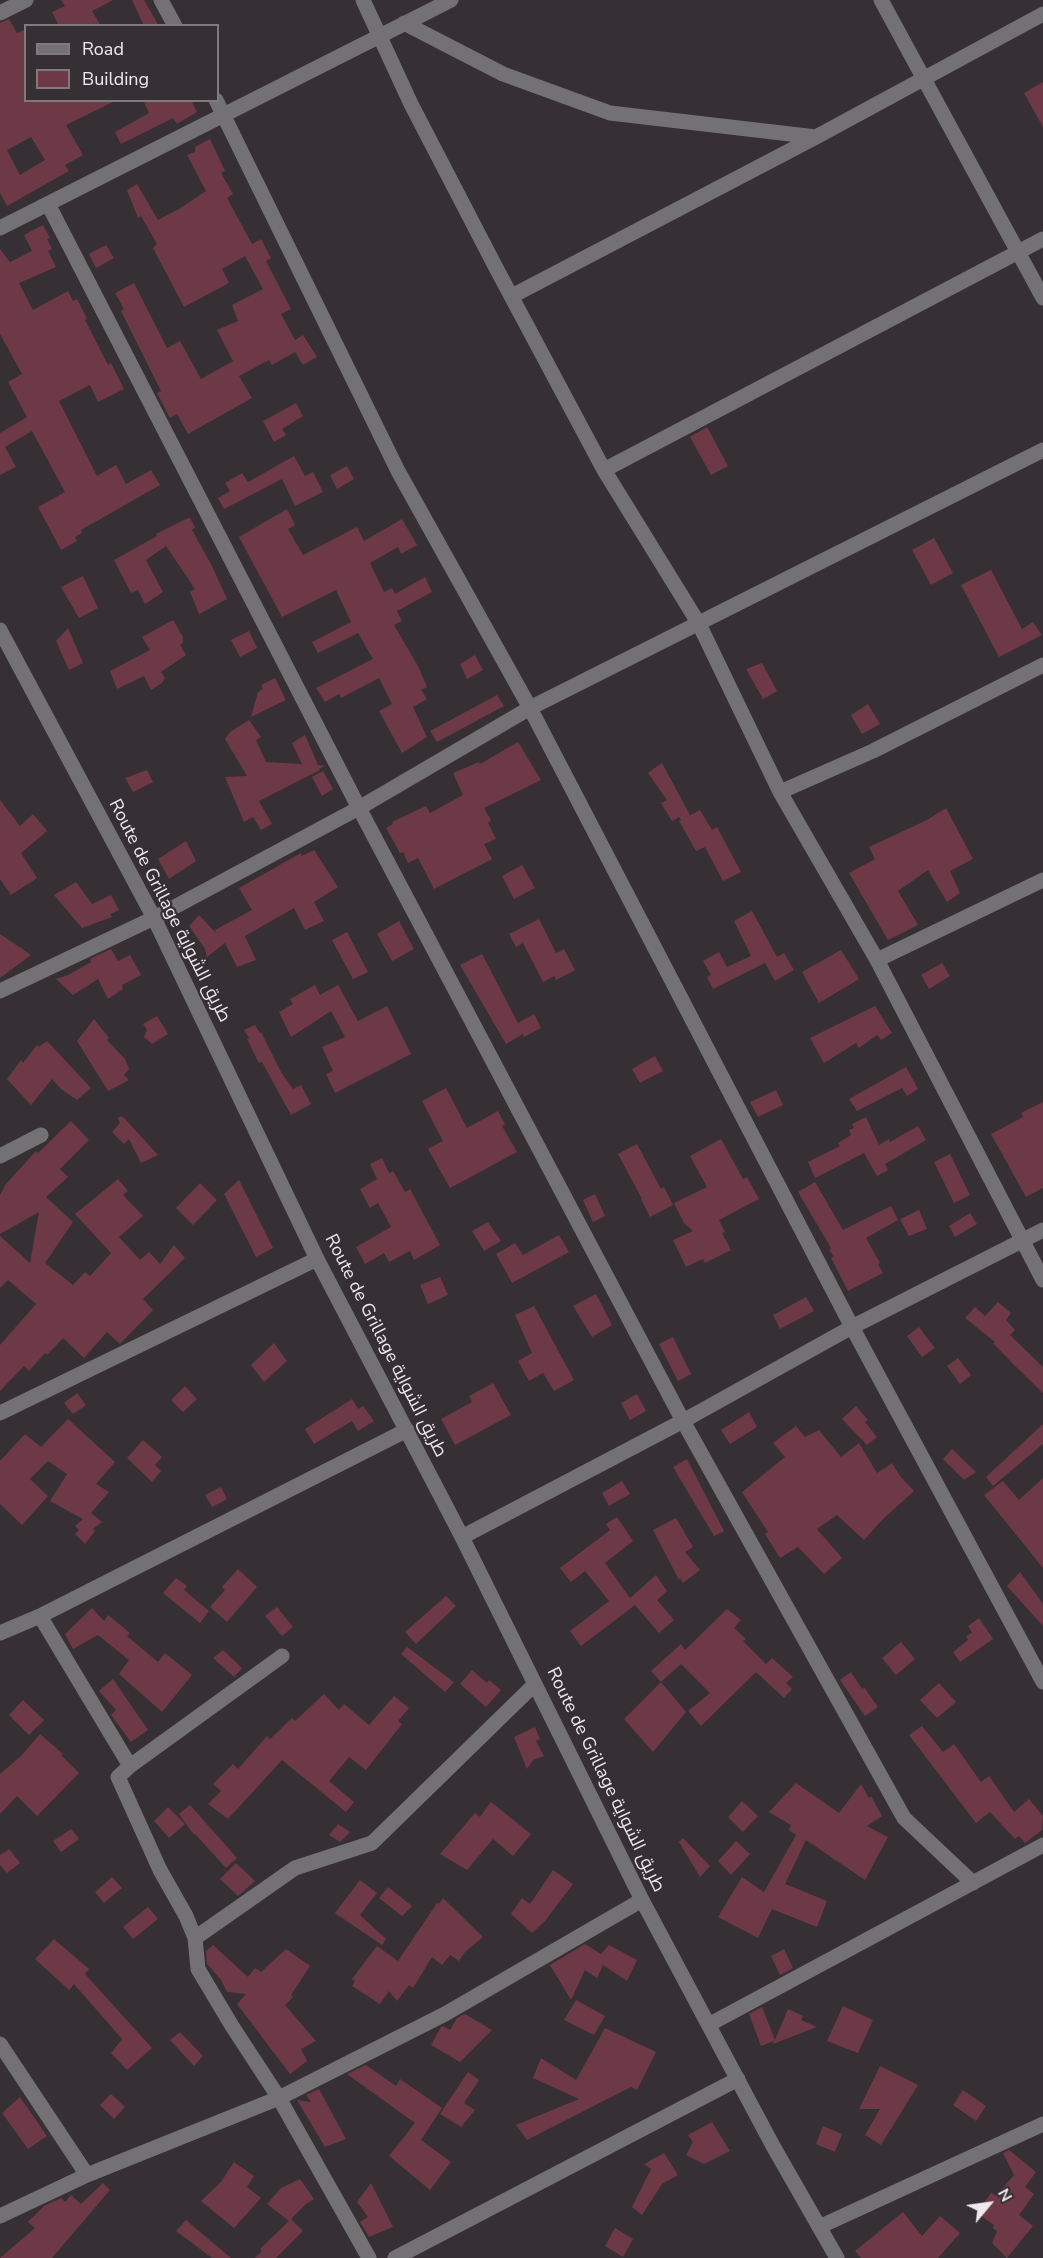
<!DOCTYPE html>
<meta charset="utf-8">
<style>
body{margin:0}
#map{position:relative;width:1043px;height:2258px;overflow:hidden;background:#362f34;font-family:"Nunito Sans",sans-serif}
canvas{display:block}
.legend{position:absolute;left:24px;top:24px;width:195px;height:78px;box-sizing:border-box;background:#362f34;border:2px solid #807a7e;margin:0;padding:8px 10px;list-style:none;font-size:18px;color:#eeeaed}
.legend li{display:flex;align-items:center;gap:12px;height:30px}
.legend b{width:30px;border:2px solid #807a7e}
.north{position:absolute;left:959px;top:2174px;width:60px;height:60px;-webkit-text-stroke:4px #362f34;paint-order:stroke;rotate:61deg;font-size:16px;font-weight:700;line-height:24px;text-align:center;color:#eeeaed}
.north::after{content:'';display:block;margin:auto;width:21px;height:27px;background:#eeeaed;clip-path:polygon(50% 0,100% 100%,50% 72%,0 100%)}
</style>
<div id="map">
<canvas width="1043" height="2258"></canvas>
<ul class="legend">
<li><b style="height:8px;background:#737174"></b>Road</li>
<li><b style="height:16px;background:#6e3947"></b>Building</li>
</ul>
<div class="north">N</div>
</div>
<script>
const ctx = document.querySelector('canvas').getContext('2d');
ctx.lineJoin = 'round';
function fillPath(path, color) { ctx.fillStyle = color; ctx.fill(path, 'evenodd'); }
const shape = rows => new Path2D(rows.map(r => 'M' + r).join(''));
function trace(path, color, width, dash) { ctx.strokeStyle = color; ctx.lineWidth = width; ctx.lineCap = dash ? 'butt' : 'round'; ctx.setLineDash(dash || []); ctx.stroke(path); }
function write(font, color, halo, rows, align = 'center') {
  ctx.font = font + ' "Nunito Sans",Cairo,sans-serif'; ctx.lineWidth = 4.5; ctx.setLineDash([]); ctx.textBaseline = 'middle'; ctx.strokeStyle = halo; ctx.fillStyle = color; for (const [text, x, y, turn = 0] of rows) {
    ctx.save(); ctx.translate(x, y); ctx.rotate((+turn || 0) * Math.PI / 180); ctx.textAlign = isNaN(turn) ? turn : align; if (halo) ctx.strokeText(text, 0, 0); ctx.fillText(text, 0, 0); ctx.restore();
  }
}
fillPath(shape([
 [61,0,113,0,92,11,101,26,59,26,52,12,65,6],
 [132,0,144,0,159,26,144,26],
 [9,19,17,33,26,29,26,100,117,100,66,125,83,155,65,165,69,171,7,206,0,193,0,23],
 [31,137,45,160,20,175,7,150],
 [1043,82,1043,127,1024,93],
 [143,100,191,100,197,112,177,124,173,118,121,144,115,132,149,113],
 [210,139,225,171,221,173,233,194,227,198,252,244,261,239,271,258,266,261,291,309,281,314,295,340,303,335,317,357,303,365,295,352,272,365,269,360,239,376,252,398,188,434,177,414,170,418,157,393,161,391,121,311,124,309,115,293,134,283,167,348,180,341,201,379,233,361,217,330,238,321,232,305,263,289,245,256,222,269,229,283,184,307,153,248,157,244,141,216,138,218,127,190,137,184,158,220,179,209,206,191,187,155,195,152,195,147],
 [43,225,50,238,47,239,52,249,48,251,56,267,19,283,33,310,68,291,73,301,77,299,87,319,85,320,108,365,111,363,124,389,98,402,90,385,59,401,97,476,116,465,126,484,151,470,160,485,81,530,82,533,75,537,77,541,61,550,38,507,65,492,32,431,5,447,16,467,0,475,0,433,27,417,8,382,22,374,0,334,0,249,10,262,32,251,24,235],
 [106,245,114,258,96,268,89,254],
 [296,403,303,416,282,429,286,435,274,442,263,421],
 [707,427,728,466,711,475,690,437],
 [294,456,305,476,313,472,323,492,295,506,282,479,224,509,218,498,230,491,225,483,242,473,248,482],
 [347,466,354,479,337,489,330,475],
 [287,509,295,525,288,529,303,555,357,527,364,541,402,519,417,545,401,554,398,547,370,563,384,592,392,588,395,594,425,577,432,592,397,611,402,621,394,625,418,666,427,687,421,690,427,699,413,707,427,737,402,753,379,711,392,704,379,678,341,698,339,694,325,702,316,688,373,659,358,633,318,653,312,642,351,622,336,590,282,617,239,537],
 [188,518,190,518,195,527,192,530,212,566,227,599,199,614,190,592,195,589,166,546,146,560,163,592,145,604,138,590,131,593,114,560,157,536,156,534],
 [934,538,953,573,931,585,912,550],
 [991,570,1022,629,1033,622,1042,635,999,657,961,585],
 [83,576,98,608,79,618,61,587],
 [173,620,183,637,183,643,180,645,186,655,161,672,165,678,162,683,151,690,144,676,117,689,110,671,150,650,142,637],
 [68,628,83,663,69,670,56,641],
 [249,631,257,648,240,657,231,640],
 [475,655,483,670,467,679,460,664],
 [762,663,777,691,763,699,746,669],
 [275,678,286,700,251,717,258,692,263,689,261,685],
 [497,695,504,706,437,742,430,731],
 [868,704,880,724,862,734,851,715],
 [249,720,261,737,256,740,266,762,302,764,292,743,305,735,318,765,325,766,319,769,320,770,259,801,272,824,261,830,253,817,244,822,225,777,247,776,225,739,230,732],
 [518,742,541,780,484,808,491,820,488,823,496,839,484,844,492,859,434,889,418,858,408,863,403,852,400,853,386,828,393,824,392,822,426,806,430,813,463,795,453,773,479,762,480,764],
 [662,763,690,815,687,817,700,810,712,830,717,827,741,872,723,881,705,847,696,851,679,821,681,820,679,817,672,821,661,803,667,800,648,773],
 [147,770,153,782,133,792,125,778],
 [323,771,333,789,322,796,312,777],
 [0,800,20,826,33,814,47,831,21,853,37,878,11,895,0,879],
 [946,808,973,859,950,871,960,893,947,902,928,870,898,891,918,925,888,940,849,873,875,859,869,847,927,820],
 [186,841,196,861,169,879,158,859],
 [314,850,338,887,314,902,324,921,305,930,294,908,245,936,256,960,237,967,225,943,207,957,205,949,189,926,199,915,216,933,215,930,252,910,239,888,301,853,302,856],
 [522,865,535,888,514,899,502,876],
 [76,882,92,904,111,895,119,910,110,914,112,917,82,928,54,895],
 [752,911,777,957,784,953,794,970,775,981,765,963,713,989,707,977,711,975,703,961,719,952,727,967,751,956,734,921],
 [539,919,556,953,564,949,575,970,556,980,554,976,543,982,523,943,516,947,509,934],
 [399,921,414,949,392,961,377,934],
 [347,932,368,972,353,979,332,940],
 [0,934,31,955,0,978],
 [111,949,118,961,130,955,141,975,122,985,123,989,108,999,98,979,73,995,56,979,68,975,91,962,90,959],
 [841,950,859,979,819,1003,802,972],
 [482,954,518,1023,534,1014,541,1028,524,1037,523,1034,506,1044,460,965],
 [942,963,950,976,929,989,921,975],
 [315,985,320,995,338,985,358,1021,387,1006,411,1054,335,1093,326,1074,333,1071,322,1047,345,1037,331,1011,291,1037,279,1012,293,1004,290,999],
 [875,1006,892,1033,881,1040,877,1035,859,1048,856,1043,824,1063,810,1038],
 [157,1016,168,1034,152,1044,144,1037,147,1030,143,1024],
 [94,1019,109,1038,107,1040,125,1059,129,1069,124,1075,129,1080,108,1091,77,1041],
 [255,1025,260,1033,261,1032,281,1072,293,1089,301,1085,311,1104,291,1115,262,1062,259,1063,247,1039,249,1038,244,1030],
 [47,1041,91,1088,77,1100,61,1089,52,1079,31,1105,7,1079,21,1060,23,1063,37,1045,39,1047],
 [655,1056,663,1071,640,1083,632,1069],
 [906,1067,918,1089,907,1096,902,1088,857,1111,849,1099],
 [446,1088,467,1128,498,1111,505,1125,502,1126,517,1152,450,1188,428,1149,443,1141,422,1101],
 [776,1090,783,1105,758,1117,750,1102],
 [1043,1102,1043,1188,1026,1197,991,1134,1023,1117,1021,1113],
 [121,1116,125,1119,158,1155,141,1163,129,1139,124,1144,112,1132,120,1123,118,1118],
 [866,1117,879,1145,889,1139,890,1142,918,1126,926,1140,885,1164,888,1170,877,1176,864,1153,815,1178,808,1162,840,1146,838,1143,851,1135,849,1130,854,1128,852,1124],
 [71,1121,89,1140,60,1169,68,1177,46,1197,73,1222,45,1263,73,1285,85,1272,90,1276,111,1253,75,1214,118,1179,128,1191,123,1195,143,1216,119,1237,140,1260,149,1252,160,1264,174,1245,185,1258,143,1299,153,1310,120,1344,107,1332,84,1358,63,1338,47,1355,45,1353,29,1371,24,1366,0,1391,0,1345,36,1304,8,1280,0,1288,0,1236,30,1263,39,1212,0,1234,0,1195,6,1184,36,1151,38,1153],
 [721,1139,743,1179,747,1177,759,1199,719,1220,725,1232,722,1233,731,1250,705,1263,703,1259,686,1267,673,1240,693,1231,684,1223,674,1203,707,1187,690,1156],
 [637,1144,661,1189,664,1187,673,1205,650,1217,641,1199,642,1199,618,1154],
 [950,1154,970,1195,954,1203,934,1162],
 [382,1158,389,1173,393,1171,405,1192,410,1189,440,1245,414,1260,410,1251,389,1262,384,1253,365,1264,356,1247,391,1227,378,1203,370,1208,360,1189,377,1179,370,1164],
 [239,1180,273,1248,256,1257,224,1194],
 [815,1182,843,1230,891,1206,898,1220,866,1238,880,1263,878,1264,883,1273,848,1291,831,1258,834,1257,829,1250,831,1248,798,1192],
 [200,1183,217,1200,193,1225,176,1208],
 [595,1194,605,1216,593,1222,583,1200],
 [919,1210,927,1229,909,1236,900,1219],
 [970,1213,977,1224,955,1237,949,1226],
 [488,1222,501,1241,484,1251,472,1231],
 [559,1235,569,1252,512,1283,496,1254,515,1243,523,1255],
 [440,1277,448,1295,428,1304,420,1285],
 [596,1294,612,1325,592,1337,573,1306],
 [806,1297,814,1311,780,1329,773,1315],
 [998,1302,1011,1313,1006,1320,1015,1330,1010,1335,1043,1367,1043,1393,1013,1364,993,1343,995,1342,965,1318,975,1307,985,1316],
 [534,1306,574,1380,554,1391,543,1373,529,1381,518,1361,532,1353,515,1315],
 [919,1327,935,1348,922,1357,907,1336],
 [673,1337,691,1374,678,1381,659,1344],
 [274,1343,287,1361,264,1382,251,1365],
 [958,1358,971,1375,960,1384,947,1366],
 [493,1383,511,1415,455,1445,441,1419,472,1402,469,1396],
 [185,1386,197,1399,183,1412,171,1400],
 [77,1393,86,1405,73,1414,64,1403],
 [637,1394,646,1411,630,1420,621,1403],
 [352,1399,358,1409,363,1406,374,1421,358,1431,352,1421,314,1444,305,1429],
 [856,1406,868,1420,865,1422,877,1437,867,1445,842,1419],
 [749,1412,757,1427,730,1444,721,1430],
 [68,1419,115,1462,96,1484,109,1492,91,1513,102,1522,93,1529,95,1531,85,1544,75,1534,79,1530,75,1526,83,1519,50,1501,67,1474,48,1461,30,1479,48,1496,22,1525,0,1504,0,1461,25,1434,41,1447],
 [1043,1424,1043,1444,993,1486,986,1477],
 [796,1426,805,1437,819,1430,841,1457,859,1443,877,1473,892,1463,900,1476,914,1491,883,1519,864,1540,837,1515,817,1529,842,1558,824,1574,798,1547,780,1558,765,1534,768,1532,742,1492,785,1457,773,1443],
 [143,1440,162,1457,155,1465,161,1471,152,1482,127,1458],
 [952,1449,976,1472,964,1480,943,1459],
 [687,1459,724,1531,714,1536,673,1467],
 [1043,1478,1043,1568,984,1495,1003,1481,1019,1500],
 [622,1481,630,1494,609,1506,602,1493],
 [221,1487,227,1499,212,1507,205,1495],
 [617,1517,633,1541,605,1563,630,1598,656,1575,667,1591,657,1600,674,1620,659,1633,635,1605,581,1646,570,1631,609,1601,585,1571,571,1582,560,1568,610,1530,606,1524],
 [676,1518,693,1547,685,1552,700,1570,683,1583,680,1578,679,1580,653,1530],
 [238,1569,257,1587,227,1622,210,1607,225,1590,222,1587],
 [1020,1572,1043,1604,1043,1626,1007,1586],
 [176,1578,187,1586,184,1590,209,1611,200,1623,163,1593],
 [446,1596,456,1606,416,1644,405,1632],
 [277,1607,293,1627,282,1636,265,1616],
 [92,1608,104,1621,108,1615,130,1633,127,1636,158,1662,165,1653,192,1675,162,1712,119,1674,129,1660,98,1635,73,1649,65,1634],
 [727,1609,741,1620,734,1628,746,1639,743,1641,766,1664,772,1658,793,1677,786,1683,792,1689,784,1698,756,1672,701,1726,688,1711,710,1693,681,1664,661,1682,651,1671,681,1644,685,1650],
 [979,1618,993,1639,960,1662,953,1652,968,1640,966,1636,972,1633,968,1626],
 [901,1642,915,1659,896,1675,882,1658],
 [407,1647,454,1682,445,1692,401,1654],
 [223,1650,242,1668,234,1677,213,1658],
 [472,1670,487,1683,489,1680,501,1690,486,1707,460,1684],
 [851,1672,862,1689,864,1687,878,1707,865,1716,840,1680],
 [113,1679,148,1730,131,1742,111,1715,116,1710,99,1691],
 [661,1682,686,1712,653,1752,624,1719],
 [939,1683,956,1702,937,1718,920,1700],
 [324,1694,339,1710,344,1704,369,1725,394,1696,409,1708,398,1721,402,1724,366,1770,349,1757,329,1781,354,1802,346,1812,282,1760,228,1819,208,1804,221,1791,213,1784,233,1764,238,1769,267,1736,270,1739,292,1718,295,1721],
 [23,1700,44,1720,29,1735,9,1715],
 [922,1726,943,1752,954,1744,981,1782,989,1776,1014,1812,1029,1799,1043,1816,1042,1830,1025,1843,1019,1836,1015,1839,990,1812,976,1823,909,1735],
 [535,1727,540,1739,536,1741,544,1756,533,1760,527,1769,514,1737],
 [40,1734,63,1754,61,1755,79,1773,37,1816,17,1796,0,1814,0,1774,21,1756],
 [796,1783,839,1813,861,1784,869,1798,871,1796,882,1816,867,1826,888,1837,865,1880,806,1840,785,1884,827,1901,817,1927,772,1909,758,1938,718,1917,742,1877,764,1892,796,1835,789,1830,791,1825,769,1812],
 [742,1801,758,1816,743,1832,728,1817],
 [491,1802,531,1834,513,1856,493,1839,467,1870,440,1854,475,1813,480,1817],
 [190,1805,237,1858,226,1868,195,1834,194,1835,179,1814],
 [168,1807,185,1824,169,1838,154,1821],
 [338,1824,350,1832,340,1842,329,1835],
 [71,1829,79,1839,61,1852,53,1841],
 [683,1838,710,1866,700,1877,679,1842],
 [736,1841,750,1854,731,1875,718,1861],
 [9,1849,20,1863,7,1873,0,1865,0,1855],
 [236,1863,255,1881,238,1896,220,1879],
 [553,1870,573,1884,545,1921,532,1933,511,1914,522,1898,530,1904],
 [112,1877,122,1888,104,1903,95,1892],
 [360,1880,377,1893,360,1915,386,1939,382,1945,335,1913],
 [388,1887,412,1906,402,1916,379,1898],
 [443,1898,483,1937,465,1952,459,1961,450,1955,442,1965,432,1957,413,1988,409,1985,397,2001,389,1991,380,2004,352,1986,355,1981,352,1979,377,1946,398,1961,437,1903,439,1904],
 [148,1907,158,1919,133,1939,123,1927],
 [54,1939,89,1969,85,1974,152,2048,127,2070,111,2053,122,2039,74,1984,69,1990,35,1959],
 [585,1944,601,1954,609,1945,637,1960,627,1981,603,1965,597,1978,585,1970,571,2000,550,1965],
 [213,1945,248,1977,255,1968,261,1972,286,1949,310,1966,291,1995,293,1997,285,2005,316,2041,301,2049,307,2061,290,2074,237,2004,246,1994,227,1992,221,1980,207,1964,206,1951],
 [784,1949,793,1968,780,1975,771,1956],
 [576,2000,605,2016,594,2035,564,2020],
 [843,2006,873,2020,858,2053,827,2041],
 [762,2007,775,2040,788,2009,803,2016,801,2020,817,2027,773,2044,774,2041,761,2046,749,2014],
 [465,2014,492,2030,460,2062,431,2045,441,2027,443,2026,450,2030,457,2018],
 [605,2028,656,2052,637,2090,631,2087,527,2140,516,2125,579,2099,533,2078,541,2058,576,2080],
 [180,2032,203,2056,194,2066,170,2040],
 [366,2065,396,2086,400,2079,442,2108,421,2140,451,2162,430,2190,389,2156,415,2123,347,2074],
 [880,2066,918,2085,881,2145,865,2135,880,2109,859,2109],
 [468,2072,479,2080,464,2103,475,2110,461,2127,440,2114],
 [319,2089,346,2139,325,2147,297,2100,311,2102,306,2095],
 [963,2090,986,2106,976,2121,953,2105],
 [111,2094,125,2107,114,2119,100,2105],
 [20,2097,47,2136,28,2149,2,2113],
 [712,2122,730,2151,704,2164,686,2155,693,2142,688,2135],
 [823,2126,842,2134,835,2152,816,2144],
 [1009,2150,1036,2172,1025,2187,1034,2194,1019,2215,1033,2226,1007,2258,992,2243,997,2231,993,2228,994,2225,977,2213,991,2193,996,2196,1014,2175,1003,2153],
 [664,2153,678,2175,662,2184,642,2215,632,2207,651,2169,644,2164],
 [234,2162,254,2176,247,2187,261,2198,234,2228,201,2201,221,2182],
 [300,2179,314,2199,306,2204,289,2221,267,2204,281,2188],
 [103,2183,110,2190,52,2258,0,2258,35,2228,28,2222,44,2206,61,2198,65,2202,71,2195,81,2204],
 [371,2183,393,2227,369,2237,360,2222,368,2217,357,2202],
 [903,2212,922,2236,940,2216,960,2233,938,2258,861,2258,855,2251],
 [291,2219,303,2231,276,2258,255,2258,262,2251,260,2249],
 [186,2220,231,2258,212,2258,176,2231],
 [615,2228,633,2239,623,2257,605,2246]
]), '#6e3947');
trace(shape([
 [161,0,175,26],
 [363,0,411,104,494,264,604,470,699,624,780,792,877,960,1043,1280],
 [881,0,1043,298],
 [0,13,26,0],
 [404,23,503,74,610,113,816,137],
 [216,100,398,471,530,708,852,1327,1043,1682],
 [48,204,359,808,683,1421,904,1818,973,1883],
 [0,228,451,0],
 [512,296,816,137,1043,14],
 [604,470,1043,239],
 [0,630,154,918,317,1259,462,1537,642,1900,773,2146,837,2258],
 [780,792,873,751,1043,665],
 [877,960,1043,880],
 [0,991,154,918,359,808,530,708,1043,450],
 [0,1156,41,1135],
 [0,1413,317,1259],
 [462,1537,683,1421,852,1327,1043,1230],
 [40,1616,130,1766],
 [0,1633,40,1616,407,1430],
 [282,1656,130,1766,118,1777,160,1870,186,1916,195,1938,198,1969,232,2026,279,2098,369,2258],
 [195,1938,295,1868,372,1843,535,1684],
 [710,2024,1043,1845],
 [0,2044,87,2175],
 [0,2216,87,2175,279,2098,445,2014,642,1900],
 [819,2227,1043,2124],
 [395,2258,738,2079]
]), '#737174', 15);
write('18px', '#eeeaed', '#362f34', [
 ["Route de Grillage طريق الشواية",169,911,63],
 ["Route de Grillage طريق الشواية",385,1346,63],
 ["Route de Grillage طريق الشواية",605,1780,64]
]);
</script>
